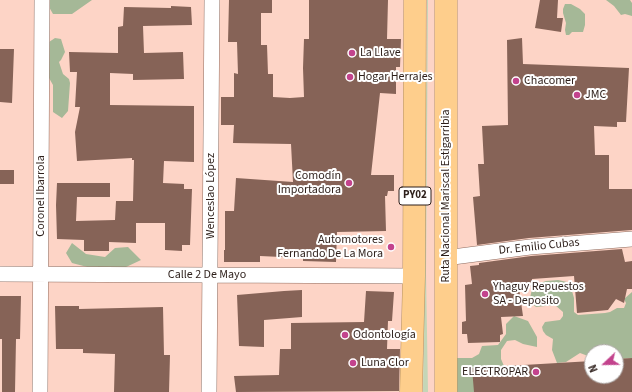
<!DOCTYPE html>
<meta charset="utf-8">
<style>
body{margin:0}
#map{position:relative;width:632px;height:392px;overflow:hidden;background:#fdd4c6;font-family:"Source Sans 3",sans-serif}
canvas{display:block}
.north{position:absolute;left:584px;top:344px;width:40px;height:40px;box-sizing:border-box;background:#fff;border:1px solid #aba5a3;border-radius:50%;rotate:248deg;font-size:11px;font-weight:700;line-height:16px;text-align:center;color:#2d1f1a}
.north::after{content:'';display:block;margin:auto;width:14px;height:18px;background:#c3438d;clip-path:polygon(50% 0,100% 100%,50% 72%,0 100%)}
</style>
<div id="map">
<canvas width="632" height="392"></canvas>
<div class="north">N</div>
</div>
<script>
const ctx = document.querySelector('canvas').getContext('2d');
ctx.lineJoin = 'round';
function fillPath(path, color) { ctx.fillStyle = color; ctx.fill(path, 'evenodd'); }
const shape = rows => new Path2D(rows.map(r => 'M' + r).join(''));
function trace(path, color, width, dash) { ctx.strokeStyle = color; ctx.lineWidth = width; ctx.lineCap = dash ? 'butt' : 'round'; ctx.setLineDash(dash || []); ctx.stroke(path); }
function write(font, color, halo, rows, align = 'center') {
  ctx.font = font + ' "Source Sans 3",sans-serif'; ctx.lineWidth = 4; ctx.setLineDash([]); ctx.textBaseline = 'middle'; ctx.strokeStyle = halo; ctx.fillStyle = color; for (const [text, x, y, turn = 0] of rows) {
    ctx.save(); ctx.translate(x, y); ctx.rotate((+turn || 0) * Math.PI / 180); ctx.textAlign = isNaN(turn) ? turn : align; if (halo) ctx.strokeText(text, 0, 0); ctx.fillText(text, 0, 0); ctx.restore();
  }
}
fillPath(shape([
 [427,0,428,0,426,273,428,392,423,392]
]), '#c4d6b7');
fillPath(shape([
 [45,0,92,0,72,14,53,14],
 [606,0,630,0,632,3,632,16,625,14,621,15,614,6],
 [565,4,571,4,580,9,585,14,585,25,583,32,572,32,569,35,566,35,565,30,566,23,563,13,563,9],
 [55,38,61,39,65,52,61,60,59,62,63,74,69,79,70,83,68,111,62,118,53,112,53,85,49,78,46,44],
 [72,243,86,254,105,257,115,248,128,247,141,260,124,268,91,268,72,263,66,253],
 [558,280,567,282,570,284,574,298,574,312,578,315,605,313,610,312,617,308,624,308,626,303,624,299,632,292,632,358,620,359,616,356,616,352,592,352,592,361,591,361,588,356,580,353,566,362,557,363,552,350,553,339,546,335,543,331,542,327,545,322,560,320,563,316,563,312,555,305,536,307,531,303,530,298,532,289,537,284,546,281],
 [514,316,528,321,537,337,537,347,523,344,515,340,507,341,501,350,501,359,504,366,486,367,476,366,475,374,480,392,444,392,449,358,472,358,479,354,482,346,498,345,506,334,506,324]
]), '#a5b897');
fillPath(shape([
 [229,0,272,0,272,13,261,13,261,45,267,45,268,74,273,74,273,97,290,98,304,97,303,68,304,39,309,39,309,0,388,0,387,39,401,39,400,67,396,67,396,94,380,93,371,175,394,175,394,191,388,191,387,196,385,196,386,231,337,232,336,262,303,261,303,258,260,256,260,262,224,262,224,250,225,250,225,211,234,211,236,178,293,182,291,144,233,143,234,125,221,125,221,97,234,97,234,73,238,74,237,42,228,42],
 [540,0,558,0,557,18,563,18,561,32,535,28],
 [171,6,191,7,192,25,143,26,144,53,183,52,184,79,133,80,133,74,110,73,110,105,194,106,194,162,164,161,163,183,184,184,184,189,192,189,190,245,182,245,182,251,165,250,165,223,136,223,136,243,109,242,109,251,84,251,84,240,57,239,56,205,57,183,110,183,110,197,77,197,76,221,115,220,116,201,133,201,134,160,132,160,132,158,77,161,75,132,80,107,75,107,77,72,70,72,69,52,118,53,118,27,123,26,124,7,171,8],
 [522,38,523,64,629,68,626,122,617,122,617,127,594,126,595,155,609,155,609,189,632,189,632,230,529,238,477,245,473,197,480,196,478,164,484,164,482,126,508,125,507,40],
 [0,49,14,49,12,103,0,102],
 [0,170,14,170,14,184,0,184],
 [622,249,625,262,632,261,632,289,627,289,624,303,616,299,608,310,577,313,574,276,532,279,532,286,519,288,523,316,501,317,503,334,500,335,500,342,468,343,467,334,462,334,462,322,466,321,465,285,472,284,470,266,479,265,479,263,531,256],
 [302,290,302,317,264,320,264,347,239,346,237,295,284,291],
 [366,291,394,292,392,321,388,321,387,349,400,349,399,391,236,392,234,376,279,375,280,349,291,349,291,323,364,322],
 [0,296,21,296,20,339,16,339,15,392,2,392,2,339,0,339],
 [55,306,79,306,79,309,163,307,164,355,170,355,169,392,114,392,115,354,83,353,83,349,56,349],
 [632,358,632,392,474,392,472,368,592,361,592,376,616,376,616,359]
]), '#866357');
const minor = shape([
 [445,258,530,247,632,239],
 [0,274,414,276],
 [40,392,42,0],
 [209,392,212,0]
]);
const highway = shape([
 [411,392,414,276,415,0],
 [446,392,446,0]
]);
trace(minor, '#8e6b5e', 16);
trace(highway, '#b59164', 23);
trace(minor, '#fff', 15);
trace(highway, '#fece8c', 22);
for (const [x, y, r, color] of [
 [352,53,4,"#c3438d"],
 [350,77,4,"#c3438d"],
 [516,81,4,"#c3438d"],
 [577,95,4,"#c3438d"],
 [349,183,4,"#c3438d"],
 [391,247,4,"#c3438d"],
 [485,294,4,"#c3438d"],
 [345,335,4,"#c3438d"],
 [353,363,4,"#c3438d"],
 [536,372,4,"#c3438d"]
]) { const dot = new Path2D(); dot.arc(x, y, r, 0, 2 * Math.PI); ctx.fillStyle = color; ctx.fill(dot); trace(dot, '#fff', 1.5); }
for (const [x, y, w] of [
 [415,196,32]
]) { const box = new Path2D(); box.roundRect(x - w / 2, y - 9, w, 18, 3); ctx.fillStyle = '#fff'; ctx.fill(box); trace(box, '#2d1f1a', 1); }
write('bold 11px', '#2d1f1a', null, [
 ["PY02",415,196]
]);
write('12px', '#2d1f1a', '#fff', [
 ["La Llave",360,53],
 ["Hogar Herrajes",358,77],
 ["Chacomer",524,81],
 ["JMC",585,95],
 ["Comodín",341,176,"right"],
 ["Importadora",341,190,"right"],
 ["Automotores",383,240,"right"],
 ["Fernando De La Mora",383,254,"right"],
 ["Yhaguy Repuestos",493,287],
 ["SA - Deposito",493,301],
 ["Odontología",353,335],
 ["Luna Clor",361,363],
 ["ELECTROPAR",528,372,"right"]
], 'left');
write('12px', '#2d1f1a', '#fff', [
 ["Coronel Ibarrola",41,196,-90],
 ["Wenceslao López",211,196,-90],
 ["Ruta Nacional Mariscal Estigarribia",446,196,-90],
 ["Dr. Emilio Cubas",539,247,-6],
 ["Calle 2 De Mayo",207,275]
]);
</script>
